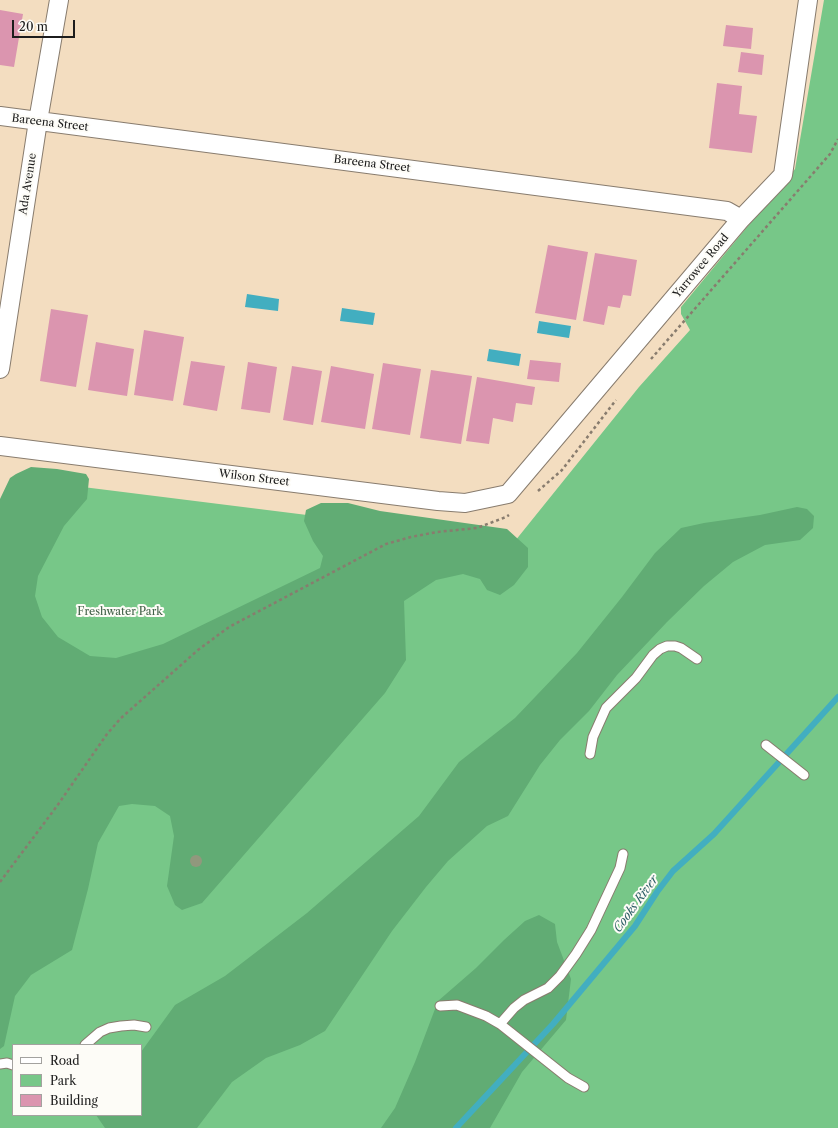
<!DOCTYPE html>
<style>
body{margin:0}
#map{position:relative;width:838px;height:1128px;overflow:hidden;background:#f3ddc0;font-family:"Libre Caslon Text",serif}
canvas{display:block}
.legend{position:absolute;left:12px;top:1044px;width:130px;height:72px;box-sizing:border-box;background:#fdfcf7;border:1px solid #a3a29f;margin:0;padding:5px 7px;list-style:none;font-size:12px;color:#1c1c1c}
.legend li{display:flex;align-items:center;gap:8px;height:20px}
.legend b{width:20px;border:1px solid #a3a29f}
.scale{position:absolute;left:12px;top:20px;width:63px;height:18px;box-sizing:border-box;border:2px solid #1c1c1c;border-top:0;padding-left:5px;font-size:12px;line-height:14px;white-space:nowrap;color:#1c1c1c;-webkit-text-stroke:3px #fdfcf7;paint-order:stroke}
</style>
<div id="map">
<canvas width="838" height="1128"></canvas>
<ul class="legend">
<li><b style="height:5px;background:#fff"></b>Road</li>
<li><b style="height:11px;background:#77c788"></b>Park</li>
<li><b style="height:11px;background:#db95af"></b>Building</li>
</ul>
<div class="scale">20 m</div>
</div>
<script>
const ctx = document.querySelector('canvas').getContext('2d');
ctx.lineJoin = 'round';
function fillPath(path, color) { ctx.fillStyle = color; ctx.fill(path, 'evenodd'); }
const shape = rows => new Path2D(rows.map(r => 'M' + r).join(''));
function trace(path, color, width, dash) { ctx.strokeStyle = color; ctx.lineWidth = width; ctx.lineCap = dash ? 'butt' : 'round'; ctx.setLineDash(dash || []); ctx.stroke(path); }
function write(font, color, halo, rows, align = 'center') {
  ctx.font = font + ' "Libre Caslon Text",serif'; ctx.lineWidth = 4; ctx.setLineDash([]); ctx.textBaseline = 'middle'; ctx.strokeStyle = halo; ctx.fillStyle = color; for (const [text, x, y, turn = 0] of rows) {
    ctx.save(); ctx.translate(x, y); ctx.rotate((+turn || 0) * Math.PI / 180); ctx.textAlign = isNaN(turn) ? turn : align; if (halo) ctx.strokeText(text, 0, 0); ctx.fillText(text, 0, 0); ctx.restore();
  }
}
fillPath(shape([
 [824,0,838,0,838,1128,0,1128,0,590,27,480,515,541,639,387,690,330,681,314,681,307,795,169],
 [13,1045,141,1045,141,1115,13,1115]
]), '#77c788');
fillPath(shape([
 [31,467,57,469,86,474,89,479,87,499,64,526,38,576,35,596,42,617,58,637,90,656,116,658,163,644,320,568,323,556,313,541,304,521,306,510,321,503,348,503,380,511,507,529,528,548,528,567,514,585,500,595,487,590,480,579,463,574,436,580,404,601,406,660,385,693,202,903,182,910,175,905,167,886,174,836,170,816,155,806,132,804,119,806,98,843,88,889,72,950,31,975,15,996,4,1046,0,1049,0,499,10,478,16,474],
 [797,507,807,509,814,516,813,528,800,540,765,545,733,562,704,586,667,622,617,675,589,711,560,740,540,765,508,816,487,826,448,861,426,887,392,931,325,1031,300,1045,266,1058,232,1082,197,1128,105,1128,96,1115,141,1115,141,1052,175,1005,225,976,255,953,307,913,419,816,459,762,515,718,577,653,622,597,655,553,681,528,704,523,760,515],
 [539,915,555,924,557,942,571,979,566,1020,522,1072,490,1128,381,1128,395,1108,415,1062,438,1001,476,968,504,940,525,921]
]), '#61ac74');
fillPath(shape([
 [247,294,279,299,278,311,245,307],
 [342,308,375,313,373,325,340,321],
 [539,321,571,326,569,338,537,333],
 [489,349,521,354,519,366,487,361]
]), '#42aec0');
trace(shape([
 [456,1128,553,1024,635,926,657,892,673,871,714,834,838,697]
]), '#42aec0', 6);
fillPath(shape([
 [0,10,23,14,14,67,0,65],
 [726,25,753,28,751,49,723,46],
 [741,52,764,55,762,75,738,72],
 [717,83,742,86,739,114,757,116,752,153,709,148],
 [548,245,588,252,576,320,535,313],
 [595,253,637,260,631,296,623,295,620,308,608,306,604,325,583,321],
 [51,309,88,315,76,387,40,381],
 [144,330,184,337,173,401,134,395],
 [96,342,134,349,127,396,88,390],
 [530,360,561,363,559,382,527,379],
 [191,361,225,366,217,411,183,405],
 [248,362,277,367,270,413,241,409],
 [383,363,421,369,410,435,372,429],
 [292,366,322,371,313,425,283,420],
 [331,366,374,374,365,429,321,422],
 [431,370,472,376,461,444,420,438],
 [477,377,535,387,532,405,516,403,513,422,493,418,489,444,466,441]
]), '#db95af');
const lane = shape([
 [766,745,804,775],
 [590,754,593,737,606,708,636,678,653,655,660,649,667,646,675,646,681,648,697,659],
 [440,1006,457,1005,486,1016,500,1024,568,1078,584,1087],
 [500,1024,514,1008,524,1000,548,988,560,976,576,954,591,930,620,868,623,854],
 [85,1045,100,1032,109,1028,121,1026,134,1025,146,1027],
 [0,1064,7,1063,13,1065]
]);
const street = shape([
 [0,116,727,211,741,219],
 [0,369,38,121,59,0],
 [0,446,438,501,465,503,508,494,741,219,783,175,808,0]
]);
trace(lane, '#887c6e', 11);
trace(street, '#887c6e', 20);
trace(shape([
 [651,359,830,154,838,139],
 [538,491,562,470,616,400],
 [0,882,57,806,107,734,121,718,198,650,229,627,386,544,411,537,437,532,477,528,506,517,509,515]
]), '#887c6e', 2.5, [3, 3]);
trace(lane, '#fff', 9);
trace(street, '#fff', 18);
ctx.fillStyle = '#91987d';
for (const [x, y] of [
 [196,861]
]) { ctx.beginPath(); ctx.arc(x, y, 6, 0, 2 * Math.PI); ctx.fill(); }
write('11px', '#1c1c1c', '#fdfcf7', [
 ["Bareena Street",50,123,7],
 ["Bareena Street",372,164,7],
 ["Ada Avenue",28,184,-81],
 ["Yarrowee Road",701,266,-50],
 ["Wilson Street",254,478,7]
]);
write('11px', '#406047', '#fdfcf7', [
 ["Freshwater Park",120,612]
]);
write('italic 12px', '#2d5e66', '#fdfcf7', [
 ["Cooks River",636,904,-54]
]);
</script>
